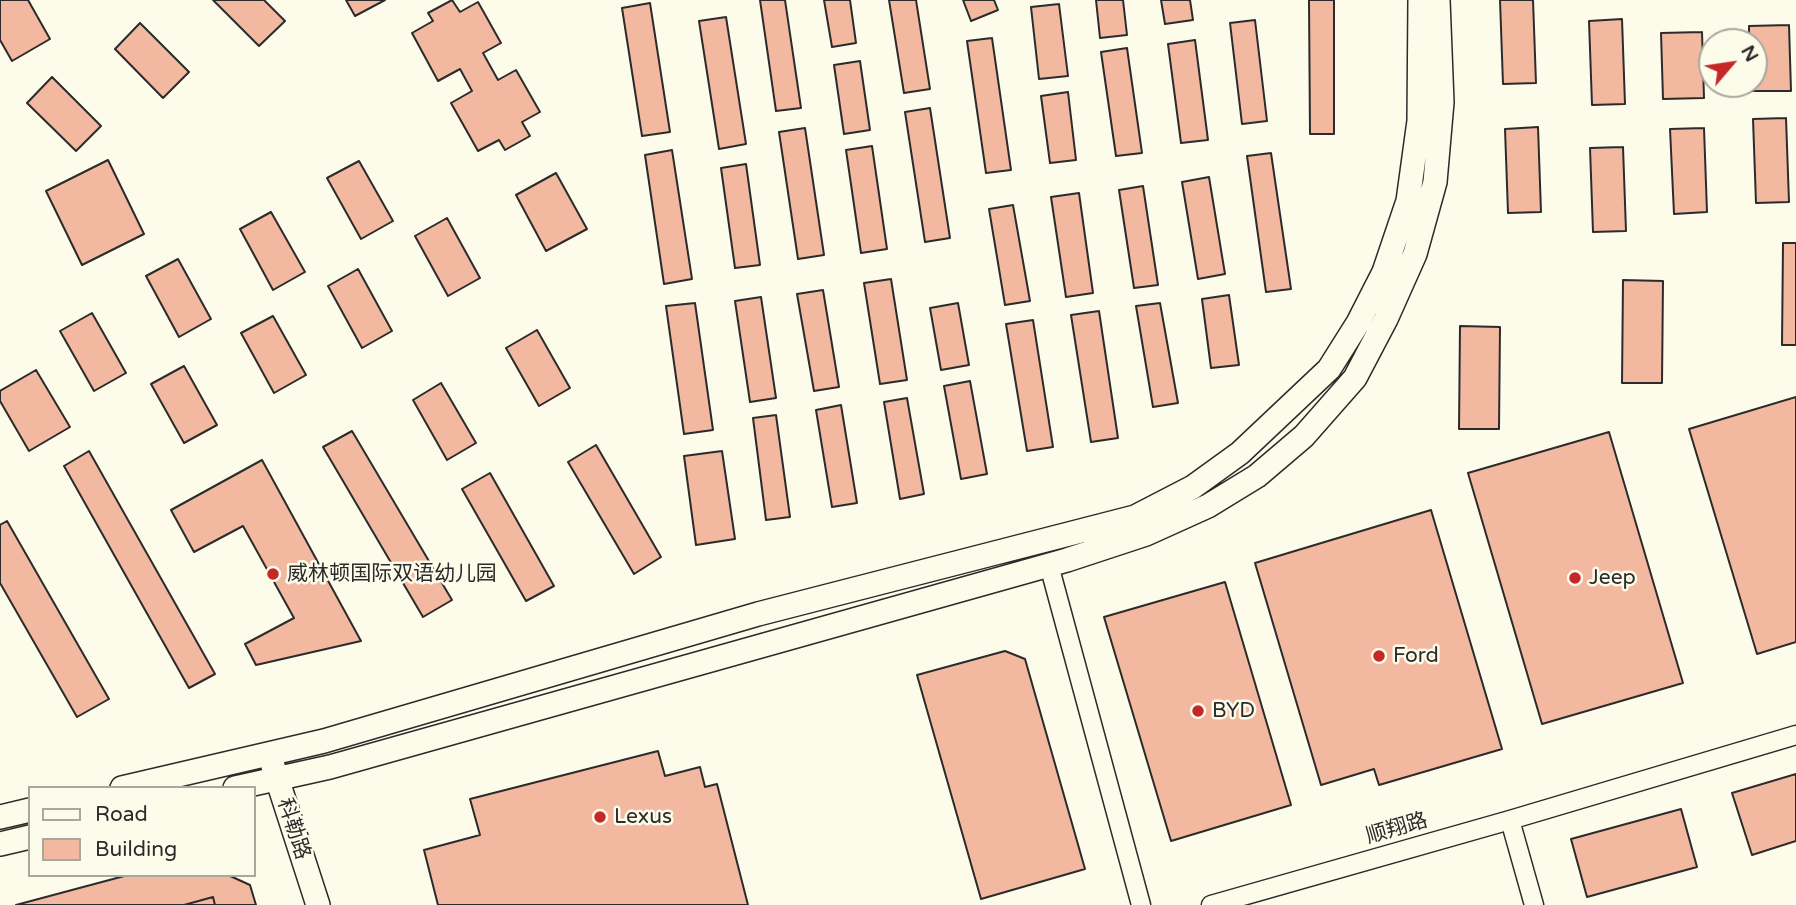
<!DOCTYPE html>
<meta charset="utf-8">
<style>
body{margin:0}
#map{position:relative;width:1796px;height:905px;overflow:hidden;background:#fdfbea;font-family:"Varela Round",sans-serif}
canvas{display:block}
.legend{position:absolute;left:28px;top:786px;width:228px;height:91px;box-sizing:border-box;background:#fdfbea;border:2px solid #a9a89e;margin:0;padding:9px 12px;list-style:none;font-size:21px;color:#2b2b2b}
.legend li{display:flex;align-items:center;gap:14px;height:35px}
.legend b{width:35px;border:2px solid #a9a89e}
.north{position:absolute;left:1698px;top:28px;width:70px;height:70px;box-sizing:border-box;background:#fdfbea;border:2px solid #a9a89e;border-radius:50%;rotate:61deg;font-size:19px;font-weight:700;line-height:28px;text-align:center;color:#2b2b2b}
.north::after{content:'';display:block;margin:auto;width:24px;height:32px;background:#c62828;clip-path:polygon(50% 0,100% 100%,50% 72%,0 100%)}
</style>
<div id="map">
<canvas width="1796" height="905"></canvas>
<ul class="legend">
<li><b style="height:9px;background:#fdfbea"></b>Road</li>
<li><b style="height:19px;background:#f2b8a0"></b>Building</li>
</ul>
<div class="north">N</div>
</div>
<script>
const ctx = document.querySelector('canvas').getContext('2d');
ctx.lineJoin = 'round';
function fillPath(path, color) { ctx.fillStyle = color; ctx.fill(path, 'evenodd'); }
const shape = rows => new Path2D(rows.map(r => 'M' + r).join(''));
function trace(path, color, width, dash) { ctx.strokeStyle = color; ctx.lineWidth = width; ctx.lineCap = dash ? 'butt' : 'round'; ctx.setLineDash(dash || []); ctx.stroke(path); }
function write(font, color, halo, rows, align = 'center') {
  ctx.font = font + ' "Varela Round","Noto Sans SC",sans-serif'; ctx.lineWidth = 5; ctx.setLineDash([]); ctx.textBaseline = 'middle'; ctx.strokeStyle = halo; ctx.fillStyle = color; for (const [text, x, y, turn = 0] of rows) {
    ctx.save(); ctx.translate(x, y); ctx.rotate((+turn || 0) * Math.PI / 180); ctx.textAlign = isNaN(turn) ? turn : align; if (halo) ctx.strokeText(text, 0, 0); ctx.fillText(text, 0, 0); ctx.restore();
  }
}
const building = shape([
 [0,0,28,0,50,39,12,61,0,40,0,0],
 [213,0,264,0,285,21,259,46,213,0],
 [346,0,385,0,355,16,346,0],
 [452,0,460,12,478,2,501,43,483,53,498,80,516,70,540,112,522,122,530,136,505,150,499,140,478,151,451,103,472,91,460,69,438,81,412,33,433,21,428,13,452,0],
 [760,0,785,0,801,108,776,111,760,0],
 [824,0,850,0,856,43,832,47,824,0],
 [889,0,916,0,930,89,904,93,889,0],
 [963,0,994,0,998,10,971,21,963,0],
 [1096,0,1123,0,1127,35,1100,38,1096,0],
 [1161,0,1190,0,1193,20,1165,24,1161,0],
 [1309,0,1334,0,1334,134,1310,134,1309,0],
 [1500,0,1533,0,1536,83,1503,84,1500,0],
 [650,3,670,132,642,136,622,8,650,3],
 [1059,4,1068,76,1039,79,1031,7,1059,4],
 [726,17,746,144,719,149,699,21,726,17],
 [1622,19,1625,104,1592,105,1589,21,1622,19],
 [1255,20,1267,121,1242,124,1230,23,1255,20],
 [140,23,189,72,163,98,115,49,140,23],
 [1789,25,1791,91,1750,91,1750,84,1754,84,1754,42,1749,42,1749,26,1789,25],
 [1702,32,1704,98,1663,99,1661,33,1702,32],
 [992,38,1011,170,986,173,967,41,992,38],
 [1195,40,1208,140,1181,143,1168,44,1195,40],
 [1127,48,1142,153,1116,156,1101,52,1127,48],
 [860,61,870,130,844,134,834,65,860,61],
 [52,77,101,126,76,151,27,103,52,77],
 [1068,92,1076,160,1050,163,1041,96,1068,92],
 [930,108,950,238,925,242,905,112,930,108],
 [1786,118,1789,202,1756,203,1753,119,1786,118],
 [1538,127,1541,212,1508,213,1505,129,1538,127],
 [805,128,824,255,798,259,779,132,805,128],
 [1704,128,1707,212,1674,214,1670,129,1704,128],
 [872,146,887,249,861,253,846,150,872,146],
 [1623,147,1626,231,1593,232,1590,148,1623,147],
 [672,150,692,279,664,284,645,155,672,150],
 [1271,153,1291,289,1266,292,1247,156,1271,153],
 [108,160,144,234,82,265,46,191,108,160],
 [359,161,393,221,361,239,327,178,359,161],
 [746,164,760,265,735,268,721,168,746,164],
 [556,173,587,229,546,251,516,195,556,173],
 [1209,177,1225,274,1198,279,1182,182,1209,177],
 [1143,186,1158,285,1134,288,1119,190,1143,186],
 [1079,193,1093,293,1066,297,1051,197,1079,193],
 [1013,205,1030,301,1005,305,989,209,1013,205],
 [271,212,305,272,273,290,240,229,271,212],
 [447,218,480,278,448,296,415,236,447,218],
 [1783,243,1796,243,1796,345,1782,345,1783,243],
 [178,259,211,319,179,337,146,276,178,259],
 [358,269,392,331,362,348,328,286,358,269],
 [891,279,907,380,880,384,864,283,891,279],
 [1623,280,1663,281,1662,383,1622,383,1623,280],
 [823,290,839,387,814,391,797,294,823,290],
 [1229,295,1239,365,1211,368,1202,299,1229,295],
 [761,297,776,398,750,402,735,301,761,297],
 [695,303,713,430,684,434,666,306,695,303],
 [958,303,969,365,941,370,930,308,958,303],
 [1160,303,1178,403,1153,407,1136,306,1160,303],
 [1099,311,1118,438,1091,442,1071,315,1099,311],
 [92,313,126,373,94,391,60,331,92,313],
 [273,316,306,375,274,393,241,333,273,316],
 [1033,320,1053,447,1027,451,1006,324,1033,320],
 [1460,326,1500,327,1499,429,1459,429,1460,326],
 [537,330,570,388,539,406,506,348,537,330],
 [184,366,217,425,184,443,151,384,184,366],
 [36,370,70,427,29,451,0,401,0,391,36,370],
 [970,381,987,474,961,479,944,386,970,381],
 [441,383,476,443,447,460,413,400,441,383],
 [1796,397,1796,642,1757,654,1689,429,1796,397],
 [907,398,924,494,900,499,884,402,907,398],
 [841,405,857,503,832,507,816,410,841,405],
 [776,415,790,517,766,520,753,418,776,415],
 [352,431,452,600,423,617,323,447,352,431],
 [1609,432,1683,683,1542,724,1468,473,1609,432],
 [596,445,661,557,634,574,568,462,596,445],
 [89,451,215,674,189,688,64,466,89,451],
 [722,451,735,539,696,545,684,456,722,451],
 [262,460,361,641,256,665,245,644,294,618,243,526,194,552,171,510,262,460],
 [490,473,554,586,526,601,462,489,490,473],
 [1431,510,1502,749,1379,785,1374,769,1321,785,1255,563,1431,510],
 [7,521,109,699,77,717,0,583,0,525,7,521],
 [1225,582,1291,805,1171,841,1104,617,1225,582],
 [1005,651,1025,659,1085,869,981,899,917,675,1005,651],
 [658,751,665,776,700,767,705,787,717,784,748,905,438,905,424,850,480,835,470,799,658,751],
 [1796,774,1796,841,1752,855,1732,793,1796,774],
 [1681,809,1697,867,1587,897,1571,839,1681,809],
 [128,875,228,875,250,885,256,905,215,905,213,897,184,905,16,905,128,875],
 [213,897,215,905,184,905,213,897]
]);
fillPath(building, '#f2b8a0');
trace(building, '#2b2b2b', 2);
const minor = shape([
 [1049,565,1141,905],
 [1510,820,1534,905],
 [1211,905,1510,820,1796,735]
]);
const tertiary = shape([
 [273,766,318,905],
 [122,788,324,741,758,614,1135,517,1193,487,1240,453,1329,369,1358,323,1384,272,1408,201,1419,121,1420,0],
 [235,788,330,767,1067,560,1146,534,1208,506,1257,476,1304,436,1355,378,1386,319,1415,254,1435,182,1442,102,1438,0],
 [0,817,30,810],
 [0,844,30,837]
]);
trace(minor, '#2b2b2b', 21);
trace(tertiary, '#2b2b2b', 26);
trace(minor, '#fdfbea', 18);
trace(tertiary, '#fdfbea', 23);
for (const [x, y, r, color] of [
 [273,574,7,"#c62828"],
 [1575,578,7,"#c62828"],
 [1379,656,7,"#c62828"],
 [1198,711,7,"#c62828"],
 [600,817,7,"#c62828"]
]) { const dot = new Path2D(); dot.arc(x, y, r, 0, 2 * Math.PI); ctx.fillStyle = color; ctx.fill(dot); trace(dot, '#fdfbea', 2.5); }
write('21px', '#2b2b2b', '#fdfbea', [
 ["威林顿国际双语幼儿园",287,574],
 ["Jeep",1589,578],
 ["Ford",1393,656],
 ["BYD",1212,711],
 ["Lexus",614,817]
], 'left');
write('21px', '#2b2b2b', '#fdfbea', [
 ["科勒路",293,829,72],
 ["顺翔路",1397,829,-16]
]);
</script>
